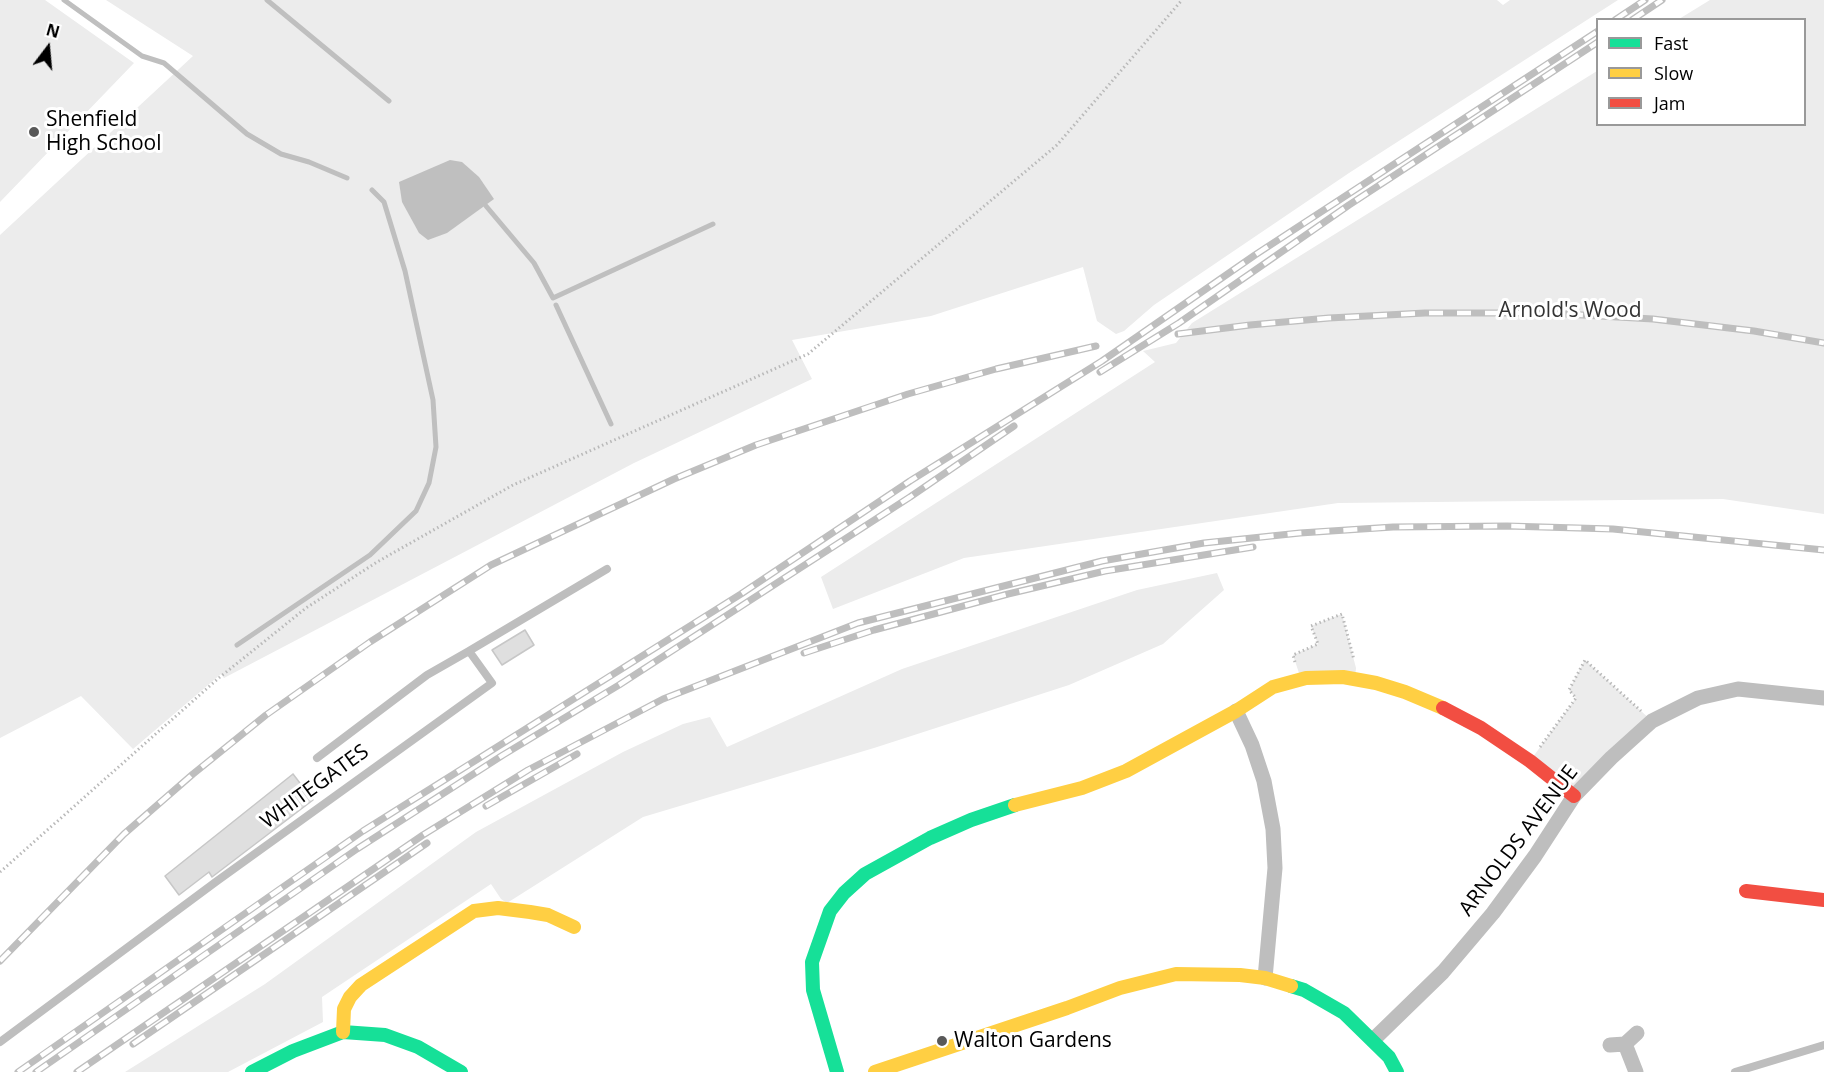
<!DOCTYPE html>
<style>
body{margin:0}
#map{position:relative;width:1824px;height:1072px;overflow:hidden;background:#fff;font-family:"Open Sans",sans-serif}
canvas{display:block}
.legend{position:absolute;left:1596px;top:18px;width:210px;height:108px;box-sizing:border-box;background:#fff;border:2px solid #999;margin:0;padding:8px 10px;list-style:none;font-size:18px;color:#000}
.legend li{display:flex;align-items:center;gap:12px;height:30px}
.legend b{width:30px;border:2px solid #999}
.north{position:absolute;left:18px;top:18px;width:60px;height:60px;-webkit-text-stroke:4px #fff;paint-order:stroke;rotate:16deg;font-size:16px;font-weight:700;line-height:24px;text-align:center;color:#000}
.north::after{content:'';display:block;margin:auto;width:21px;height:27px;background:#000;clip-path:polygon(50% 0,100% 100%,50% 72%,0 100%)}
</style>
<div id="map">
<canvas width="1824" height="1072"></canvas>
<ul class="legend">
<li><b style="height:8px;background:#16e098"></b>Fast</li>
<li><b style="height:8px;background:#ffcf43"></b>Slow</li>
<li><b style="height:8px;background:#f24e42"></b>Jam</li>
</ul>
<div class="north">N</div>
</div>
<script>
const ctx = document.querySelector('canvas').getContext('2d');
ctx.lineJoin = 'round';
function fillPath(path, color) { ctx.fillStyle = color; ctx.fill(path, 'evenodd'); }
const shape = rows => new Path2D(rows.map(r => 'M' + r).join(''));
function trace(path, color, width, dash) { ctx.strokeStyle = color; ctx.lineWidth = width; ctx.lineCap = dash ? 'butt' : 'round'; ctx.setLineDash(dash || []); ctx.stroke(path); }
function write(font, color, halo, rows, align = 'center') {
  ctx.font = font + ' "Open Sans",sans-serif'; ctx.lineWidth = 6; ctx.setLineDash([]); ctx.textBaseline = 'middle'; ctx.strokeStyle = halo; ctx.fillStyle = color; for (const [text, x, y, turn = 0] of rows) {
    ctx.save(); ctx.translate(x, y); ctx.rotate((+turn || 0) * Math.PI / 180); ctx.textAlign = isNaN(turn) ? turn : align; if (halo) ctx.strokeText(text, 0, 0); ctx.fillText(text, 0, 0); ctx.restore();
  }
}
fillPath(shape([
 [0,0,45,0,134,63,0,202],
 [106,0,1497,0,1503,5,1510,0,1618,0,1349,173,1154,305,1124,331,1116,334,1097,321,1083,267,931,316,792,340,812,379,634,463,224,678,221,674,133,749,81,696,0,738,0,235,193,56],
 [1710,0,1824,0,1824,514,1723,499,1338,503,964,558,833,609,821,577,1155,362,1143,351,1176,343,1192,323,1597,71,1598,124,1804,124,1804,20,1679,19],
 [1217,573,1224,590,1163,644,1069,685,874,748,643,817,507,903,501,899,491,884,322,997,323,1022,228,1072,125,1072,265,984,476,832,623,752,683,724,710,717,727,747,902,669,1137,590],
 [1342,614,1356,668,1355,679,1301,679,1293,655,1318,644,1311,626],
 [1585,660,1652,721,1574,796,1530,761,1576,698,1569,690]
]), '#ececec');
fillPath(shape([
 [450,160,462,162,479,177,494,199,447,233,428,240,419,233,402,202,399,182]
]), '#bfbfbf');
trace(shape([
 [64,0,142,56,164,63,247,134,281,154,309,162,347,178],
 [267,0,389,101],
 [486,206,534,263,553,298,713,224],
 [556,305,611,424],
 [237,645,370,555,416,511,429,483,436,447,433,400,405,271,384,202,372,190]
]), '#bfbfbf', 5);
const building = shape([
 [525,630,534,645,502,665,492,650,525,630],
 [293,774,313,800,212,877,209,872,179,895,165,876,293,774]
]);
fillPath(building, '#dfdfdf');
trace(building, '#c7c7c7', 1.5);
trace(shape([
 [1295,662,1293,655,1318,644,1311,626,1342,614,1354,660],
 [1540,747,1576,698,1569,690,1585,660,1641,711],
 [0,872,220,677,306,608,377,562,513,485,808,354,1057,145,1182,0]
]), '#b9b9b9', 3, [1.5, 3]);
trace(shape([
 [317,758,427,675,469,651],
 [0,1042,217,881,492,683,469,651,607,569],
 [1735,1072,1824,1045]
]), '#bebebe', 8);
trace(shape([
 [1236,711,1252,745,1264,781,1273,829,1275,868,1265,978],
 [1373,1040,1443,972,1493,913,1535,856,1574,796,1611,758,1652,721,1698,698,1738,689,1824,698],
 [1625,1044,1636,1072],
 [1610,1045,1625,1044,1637,1033]
]), '#bebebe', 15);
trace(shape([
 [1291,986,1304,990,1344,1013,1389,1057,1397,1072],
 [252,1072,293,1051,343,1032,385,1035,418,1047,461,1072],
 [837,1072,813,990,812,962,830,911,844,893,865,874,930,838,971,820,1015,805]
]), '#16e098', 14);
trace(shape([
 [1015,805,1082,788,1126,771,1236,711,1273,687,1306,678,1343,677,1376,683,1405,692,1443,708],
 [343,1032,344,1009,350,997,361,985,474,911,498,908,530,912,548,915,574,927],
 [875,1072,1067,1008,1120,988,1176,974,1240,975,1265,978,1291,986]
]), '#ffcf43', 14);
trace(shape([
 [1443,708,1481,728,1530,761,1574,796],
 [1746,891,1824,900]
]), '#f24e42', 14);
const rail = shape([
 [1615,20,1645,0],
 [1632,20,1662,0],
 [1178,334,1250,325,1329,318,1425,313,1547,313,1653,319,1754,331,1824,343],
 [1100,372,1179,323,1349,205,1598,42],
 [804,653,874,630,1008,594,1105,571,1253,547],
 [486,806,577,754],
 [0,961,124,834,193,774,266,715,370,642,491,565,674,479,756,445,908,394,996,369,1096,346],
 [133,1044,427,843],
 [18,1072,363,831,741,594,910,481,1102,361,1255,255,1598,31],
 [36,1072,357,849,503,755,619,685,910,497,1014,426],
 [77,1072,423,835,528,770,663,699,858,623,1102,561,1204,543,1300,533,1393,527,1507,526,1613,529,1824,550]
]);
trace(rail, '#bebebe', 7);
trace(rail, '#fff', 4.5, [14]);
for (const [x, y, r, color] of [
 [34,132,6,"#595959"],
 [942,1041,6,"#595959"]
]) { const dot = new Path2D(); dot.arc(x, y, r, 0, 2 * Math.PI); ctx.fillStyle = color; ctx.fill(dot); trace(dot, '#fff', 2); }
write('21px', '#000', '#fff', [
 ["Shenfield",46,120],
 ["High School",46,144],
 ["Walton Gardens",954,1041]
], 'left');
write('21px', '#333', '#fff', [
 ["Arnold's Wood",1570,311]
]);
write('21px', '#000', '#fff', [
 ["WHITEGATES",315,787,-36],
 ["ARNOLDS AVENUE",1519,841,-53]
]);
</script>
